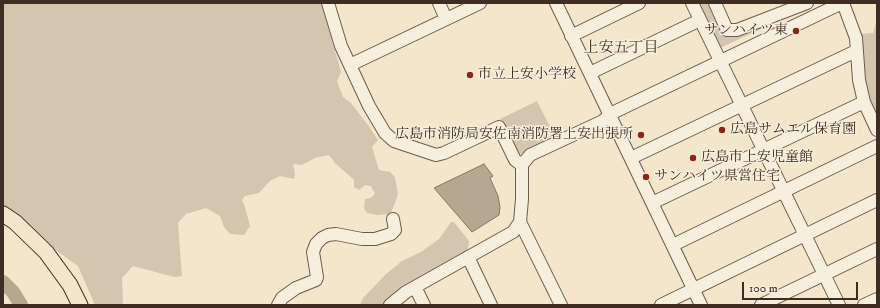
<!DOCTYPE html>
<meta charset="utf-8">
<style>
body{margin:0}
#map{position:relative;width:880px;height:308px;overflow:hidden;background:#f3e6ca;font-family:"IM FELL DW Pica",serif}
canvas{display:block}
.frame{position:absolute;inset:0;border:4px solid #3f2c23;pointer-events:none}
.scale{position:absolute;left:742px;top:282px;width:116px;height:18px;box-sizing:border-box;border:2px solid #3f2c23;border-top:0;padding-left:5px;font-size:12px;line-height:14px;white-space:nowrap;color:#3f2c23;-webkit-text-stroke:3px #f7efdd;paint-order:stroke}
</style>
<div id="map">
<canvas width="880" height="308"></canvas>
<div class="frame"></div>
<div class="scale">100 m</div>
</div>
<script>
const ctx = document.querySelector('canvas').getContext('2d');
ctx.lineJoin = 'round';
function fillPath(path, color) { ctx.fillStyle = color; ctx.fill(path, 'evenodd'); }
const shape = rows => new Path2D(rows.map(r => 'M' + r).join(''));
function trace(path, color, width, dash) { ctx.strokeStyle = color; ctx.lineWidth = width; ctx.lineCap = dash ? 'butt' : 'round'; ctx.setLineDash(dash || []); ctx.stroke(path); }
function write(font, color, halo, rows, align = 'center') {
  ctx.font = font + ' "IM FELL DW Pica","Noto Serif JP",serif'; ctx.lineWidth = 3; ctx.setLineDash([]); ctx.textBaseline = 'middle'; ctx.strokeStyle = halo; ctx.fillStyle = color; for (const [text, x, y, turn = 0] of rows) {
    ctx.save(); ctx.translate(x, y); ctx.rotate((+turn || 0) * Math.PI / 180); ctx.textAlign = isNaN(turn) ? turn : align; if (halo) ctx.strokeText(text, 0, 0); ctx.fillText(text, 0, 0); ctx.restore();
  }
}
fillPath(shape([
 [3,3,321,3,341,72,337,81,343,97,351,103,368,125,378,140,372,147,379,170,390,172,395,177,398,194,394,206,390,214,377,215,367,213,364,208,365,199,371,198,375,194,371,186,365,185,359,190,354,187,354,180,335,163,329,155,315,158,302,165,293,164,295,174,294,179,280,176,270,181,259,193,245,196,242,200,245,207,250,226,244,235,230,234,224,227,220,216,206,208,186,214,178,223,182,276,174,277,133,266,122,278,123,305,95,305,78,266,50,246,10,211,3,206],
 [696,3,710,3,725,31,762,22,765,27,718,49],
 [877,20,877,121,867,100,858,34,873,33],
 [537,101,556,139,522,154,518,153,500,119],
 [451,222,454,222,469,241,468,250,404,287,391,296,384,305,360,305,363,298,385,275,402,261,421,252,439,239]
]), '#d4c6ae');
const water = shape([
 [484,164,493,176,490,178,498,196,500,207,499,215,472,232,434,188,484,164]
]);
fillPath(water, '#b6a791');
trace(water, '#867665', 1);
trace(shape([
 [3,282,13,292,21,305]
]), '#b6a791', 14);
const minor = shape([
 [328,3,341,46,369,106,385,133,394,141,436,155,444,153,499,127,515,160,522,165],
 [439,3,446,19],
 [556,3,701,305],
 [692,3,839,305],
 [715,3,727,30,737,30,807,3],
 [843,3,856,38,859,80,864,102,877,130],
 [571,36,639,3],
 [350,65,480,3],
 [590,73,700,20],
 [631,158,856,51],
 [652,203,864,102],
 [520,222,561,305],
 [673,245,877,146],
 [468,257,491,305],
 [415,287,424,305],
 [278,305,282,298,296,288,316,280,317,277,313,252,316,244,322,238,328,235,336,234,362,239,375,239,391,234,395,230,393,219],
 [390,305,406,292,513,232,520,222,522,199,522,165,530,155,603,121,610,114,842,3],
 [661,305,877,200],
 [761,305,877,249],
 [864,305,877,299]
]);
const major = shape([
 [3,214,15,222,46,252,70,285,80,305]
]);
trace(minor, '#6c5a4d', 14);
trace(major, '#3f2c23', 17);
trace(minor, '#f7efdd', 12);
trace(major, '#f3e6ca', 15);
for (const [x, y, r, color] of [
 [796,31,4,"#8f2418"],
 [470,75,4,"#8f2418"],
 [722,130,4,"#8f2418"],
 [641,135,4,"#8f2418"],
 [693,158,4,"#8f2418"],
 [646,177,4,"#8f2418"]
]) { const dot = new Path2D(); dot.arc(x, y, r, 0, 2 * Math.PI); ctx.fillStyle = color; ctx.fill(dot); trace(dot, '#f7efdd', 1.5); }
write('14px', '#3f2c23', '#f7efdd', [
 ["サンハイツ東",788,31,"right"],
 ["市立上安小学校",478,75],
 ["広島サムエル保育園",730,130],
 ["広島市消防局安佐南消防署上安出張所",633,135,"right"],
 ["広島市上安児童館",701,158],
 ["サンハイツ県営住宅",654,177]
], 'left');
write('15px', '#3f2c23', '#f7efdd', [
 ["上安五丁目",621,49]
]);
</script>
